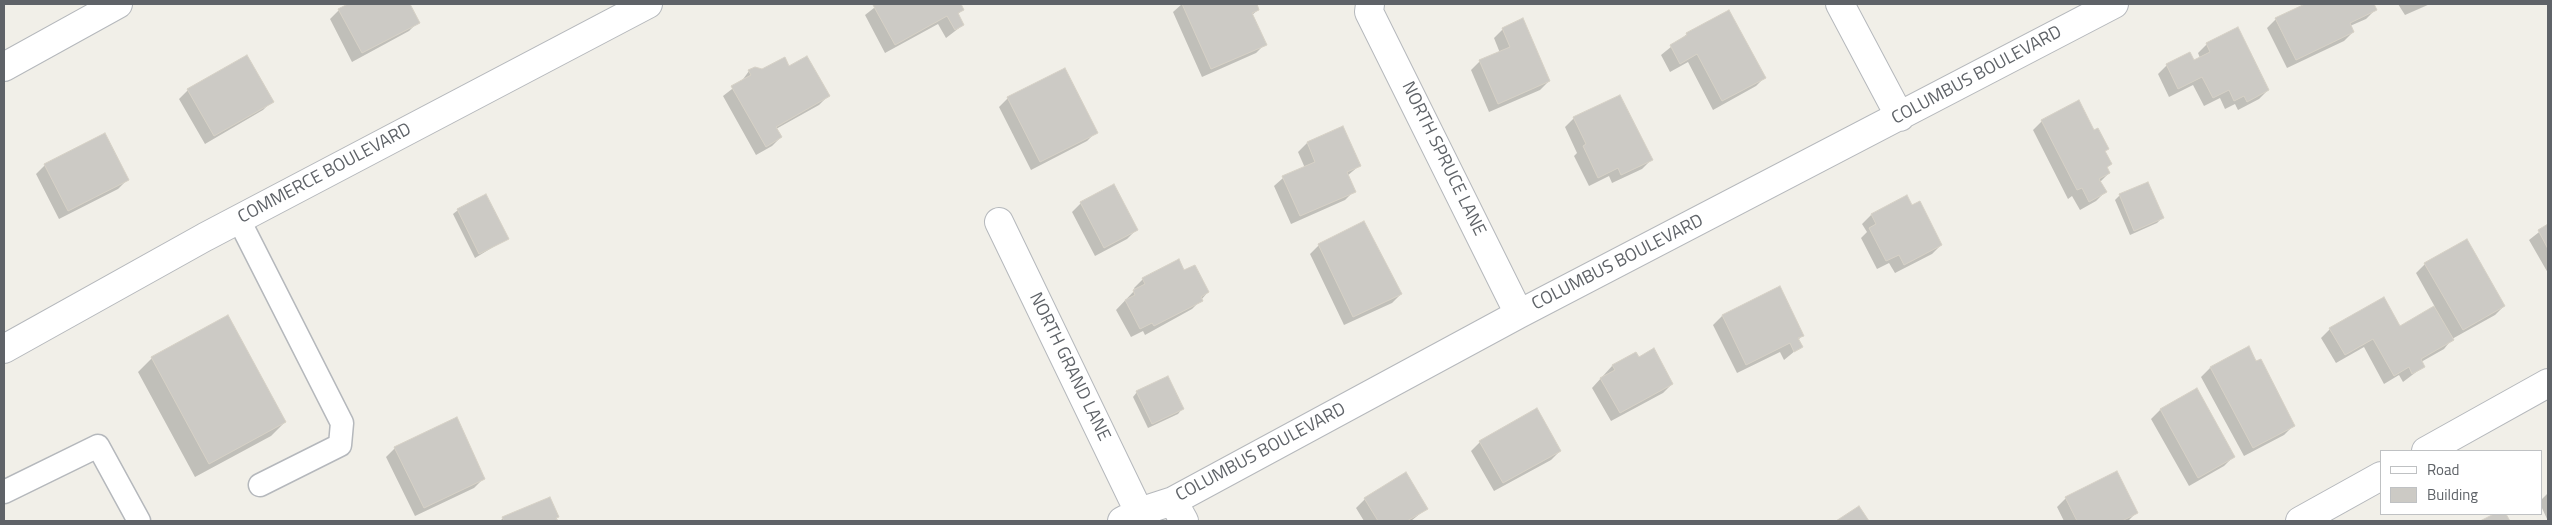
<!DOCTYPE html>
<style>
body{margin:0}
#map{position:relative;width:2552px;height:525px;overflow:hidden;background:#f1efe8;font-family:"Titillium Web",sans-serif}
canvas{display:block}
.frame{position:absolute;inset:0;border:5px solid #5f6368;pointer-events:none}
.legend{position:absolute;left:2380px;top:450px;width:162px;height:65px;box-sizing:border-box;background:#fff;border:1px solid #bfc1c3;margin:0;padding:6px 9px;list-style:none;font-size:15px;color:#5f6368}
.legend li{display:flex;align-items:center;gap:10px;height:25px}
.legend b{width:25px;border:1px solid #bfc1c3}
</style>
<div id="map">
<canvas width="2552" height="525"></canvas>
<div class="frame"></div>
<ul class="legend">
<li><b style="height:6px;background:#fff"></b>Road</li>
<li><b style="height:14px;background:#cccac5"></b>Building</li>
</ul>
</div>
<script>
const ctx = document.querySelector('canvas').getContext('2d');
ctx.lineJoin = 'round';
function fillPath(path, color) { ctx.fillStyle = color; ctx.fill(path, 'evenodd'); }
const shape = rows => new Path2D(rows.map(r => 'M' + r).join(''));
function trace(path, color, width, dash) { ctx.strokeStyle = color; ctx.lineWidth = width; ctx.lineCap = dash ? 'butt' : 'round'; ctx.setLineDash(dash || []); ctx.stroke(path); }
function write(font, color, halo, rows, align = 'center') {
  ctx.font = font + ' "Titillium Web",sans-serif'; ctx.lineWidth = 4; ctx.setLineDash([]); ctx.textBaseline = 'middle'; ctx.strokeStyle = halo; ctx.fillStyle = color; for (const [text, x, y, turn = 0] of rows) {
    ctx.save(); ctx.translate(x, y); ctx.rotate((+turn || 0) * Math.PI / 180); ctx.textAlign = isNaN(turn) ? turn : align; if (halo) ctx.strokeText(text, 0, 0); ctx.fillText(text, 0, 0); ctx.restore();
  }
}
fillPath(shape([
 [350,4,409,4,418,22,409,31,352,62,330,19,339,10],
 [879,4,959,4,963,9,957,15,963,25,946,38,938,24,885,53,865,15],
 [1182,4,1255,4,1258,10,1252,15,1265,44,1256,53,1202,77,1173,12],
 [2310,4,2372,4,2375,10,2366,19,2350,26,2353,32,2344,41,2287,68,2267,28,2276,19],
 [2398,4,2430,4,2405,15],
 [1503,29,1549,81,1540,90,1489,112,1471,70,1480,61,1500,53,1494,38],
 [1687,34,1765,77,1756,86,1713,110,1688,62,1670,72,1661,55],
 [2207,44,2268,90,2259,99,2238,110,2235,104,2225,109,2220,98,2204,106,2193,85,2169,97,2158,74,2167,65,2194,61,2200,58,2198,53],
 [789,68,828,96,819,105,776,129,781,137,772,146,756,155,723,96,741,82,749,71],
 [188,90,272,101,263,110,205,144,179,99],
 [1008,98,1096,132,1087,141,1031,170,999,107],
 [2078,102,2094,132,2108,148,2104,152,2111,164,2106,168,2109,173,2100,182,2105,192,2096,201,2080,210,2072,196,2068,199,2033,130,2042,121],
 [1574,118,1651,160,1642,169,1612,183,1609,176,1589,186,1574,156,1577,153,1565,127],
 [1343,128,1359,166,1347,176,1354,191,1345,200,1291,224,1274,186,1283,178,1305,168,1298,152,1307,143],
 [45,165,127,180,118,189,59,219,36,174],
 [2147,184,2162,218,2157,223,2130,235,2115,200,2119,196],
 [1081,203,1136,230,1127,239,1095,256,1072,212],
 [1912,207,1941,245,1932,254,1895,273,1889,263,1877,269,1861,238,1867,232,1862,224,1871,215],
 [458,210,508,238,475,258,453,214],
 [2548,225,2548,273,2529,240],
 [1319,245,1401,294,1392,303,1344,325,1310,254],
 [2425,264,2504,306,2495,315,2452,339,2444,349,2421,362,2424,366,2403,382,2399,375,2384,384,2364,347,2336,363,2321,338,2330,329,2399,327,2435,307,2416,273],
 [1184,272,1208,292,1201,300,1192,309,1145,335,1143,331,1131,337,1116,310,1135,290,1134,288,1143,279],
 [1780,288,1803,335,1798,340,1801,346,1784,360,1780,352,1737,373,1713,325,1722,316],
 [2248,348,2293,426,2284,435,2244,456,2201,377,2210,368],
 [1635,353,1638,358,1672,384,1663,393,1611,421,1592,388,1612,366],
 [152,358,285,422,271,436,195,477,138,372],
 [2197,390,2233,457,2224,466,2189,486,2151,419,2160,410],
 [1137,392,1182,409,1178,414,1148,428,1133,397],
 [1480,442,1560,451,1551,460,1494,491,1471,451],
 [395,448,483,479,474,488,415,516,386,457],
 [2548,493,2548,521,2541,506,2541,500],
 [549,498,558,521,500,521,503,518],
 [2066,498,2136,513,2128,521,2064,521,2057,507],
 [1365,499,1427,508,1411,521,1364,521,1356,508]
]), '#0003');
const building = shape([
 [348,4,410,4,420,23,362,53,338,9,348,4],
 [876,4,961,4,964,10,958,13,964,25,955,30,947,16,895,45,873,5,876,4],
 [1182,4,1257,4,1259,10,1252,13,1267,45,1211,69,1182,4],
 [2305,4,2374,4,2377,10,2350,23,2354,32,2296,60,2275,18,2305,4],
 [1729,10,1766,78,1722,101,1697,54,1680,64,1670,45,1687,35,1686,33,1729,10],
 [1523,18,1550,81,1498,104,1479,60,1510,47,1502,28,1523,18],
 [2238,27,2269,90,2247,102,2244,96,2234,101,2229,90,2213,98,2202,77,2178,89,2166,64,2190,52,2194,60,2210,52,2206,43,2238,27],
 [247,55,274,102,214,136,187,89,247,55],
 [807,56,830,96,776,127,782,137,766,147,731,86,751,75,748,70,755,67,762,69,785,57,789,66,807,56],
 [1065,68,1098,133,1040,162,1007,97,1065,68],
 [1620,95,1653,160,1621,175,1618,168,1598,178,1583,146,1586,144,1573,117,1620,95],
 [2079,100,2094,130,2098,128,2109,149,2105,151,2112,164,2107,167,2110,173,2099,179,2107,192,2089,202,2082,188,2077,190,2041,120,2079,100],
 [1343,126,1361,166,1347,172,1356,192,1300,216,1282,176,1315,162,1307,142,1343,126],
 [105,133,129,180,68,211,44,164,105,133],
 [2148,182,2164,218,2134,231,2119,194,2148,182],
 [1114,184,1138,230,1104,248,1080,202,1114,184],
 [486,194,509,239,479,254,457,209,486,194],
 [1907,195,1912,205,1920,201,1942,245,1904,265,1899,255,1886,261,1869,228,1876,224,1871,214,1907,195],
 [1364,221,1402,294,1353,317,1318,244,1364,221],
 [2548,224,2548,249,2538,230,2548,224],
 [2467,239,2505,306,2463,330,2424,263,2467,239],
 [1179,259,1184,270,1195,265,1209,292,1201,297,1203,301,1154,326,1152,323,1140,329,1125,300,1135,295,1133,290,1145,284,1142,278,1179,259],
 [1780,286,1804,336,1798,338,1803,347,1794,352,1790,343,1746,365,1722,315,1780,286],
 [2384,297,2400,326,2434,306,2454,340,2421,359,2425,367,2412,374,2409,367,2394,376,2373,339,2345,355,2329,328,2384,297],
 [228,315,286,422,209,464,151,357,228,315],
 [2249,346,2256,361,2261,359,2295,426,2253,448,2210,367,2249,346],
 [1654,348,1673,384,1620,413,1600,378,1615,370,1612,365,1636,352,1639,357,1654,348],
 [1168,376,1184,409,1152,424,1136,391,1168,376],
 [2197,388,2235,457,2198,478,2160,409,2197,388],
 [1537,408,1561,451,1503,483,1479,441,1537,408],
 [457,417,485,479,424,508,394,447,457,417],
 [2117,471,2138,513,2122,521,2077,521,2065,497,2117,471],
 [1406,472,1428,509,1407,521,1378,521,1364,498,1406,472],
 [550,497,559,517,556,518,557,521,504,521,502,517,550,497],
 [1859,506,1869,521,1836,521,1859,506],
 [2494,514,2506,514,2510,521,2480,521,2494,514]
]);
fillPath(building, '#cccac5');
trace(building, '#d6d1c6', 1);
const service = shape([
 [239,220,342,423,340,445,260,485],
 [4,492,98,446,139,521]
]);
const minor = shape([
 [1370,4,1369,12,1519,314],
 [1840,4,1900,117],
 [4,67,118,4],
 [999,222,1139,512],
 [4,349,205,237,648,4],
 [2426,451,2548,383],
 [1173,501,1184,521],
 [1122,521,1139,512,1173,501,1519,314,2114,4],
 [2300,521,2381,476]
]);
trace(service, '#b5b8bc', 25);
trace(minor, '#b5b8bc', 30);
trace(service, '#fff', 22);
trace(minor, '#fff', 28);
write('18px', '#5f6368', '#fff', [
 ["COLUMBUS BOULEVARD",1977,76,-28],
 ["NORTH SPRUCE LANE",1443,159,64],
 ["COMMERCE BOULEVARD",325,174,-28],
 ["COLUMBUS BOULEVARD",1618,263,-27],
 ["NORTH GRAND LANE",1069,367,64],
 ["COLUMBUS BOULEVARD",1261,453,-28]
]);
</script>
